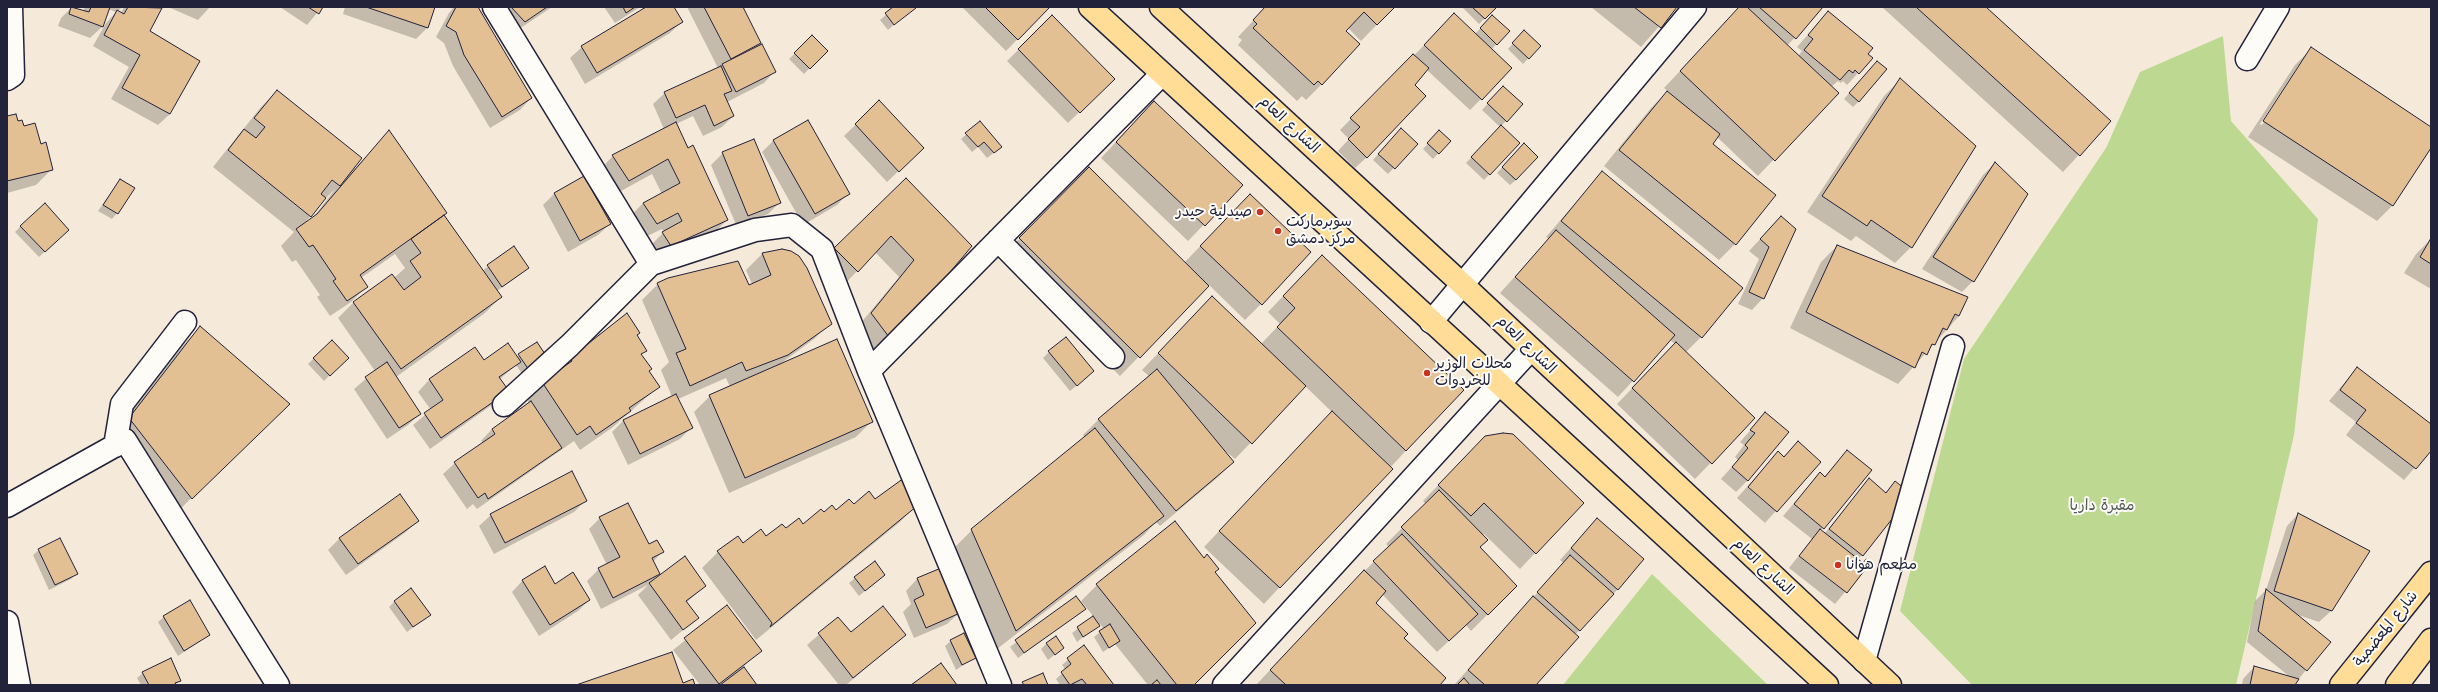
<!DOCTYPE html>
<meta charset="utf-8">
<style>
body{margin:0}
#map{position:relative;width:2438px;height:692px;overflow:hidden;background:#f5ead9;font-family:"Shantell Sans",sans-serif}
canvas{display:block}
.frame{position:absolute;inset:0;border:8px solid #22223b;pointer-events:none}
</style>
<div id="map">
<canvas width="2438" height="692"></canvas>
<div class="frame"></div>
</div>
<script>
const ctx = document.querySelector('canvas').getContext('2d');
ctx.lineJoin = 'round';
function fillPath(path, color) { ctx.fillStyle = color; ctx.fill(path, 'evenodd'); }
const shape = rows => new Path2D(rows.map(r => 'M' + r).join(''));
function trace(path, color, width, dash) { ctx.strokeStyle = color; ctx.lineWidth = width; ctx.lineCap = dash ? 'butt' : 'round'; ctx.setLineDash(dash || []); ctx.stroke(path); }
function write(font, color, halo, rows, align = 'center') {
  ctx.font = font + ' "Shantell Sans","Playpen Sans Arabic",sans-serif'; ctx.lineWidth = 4; ctx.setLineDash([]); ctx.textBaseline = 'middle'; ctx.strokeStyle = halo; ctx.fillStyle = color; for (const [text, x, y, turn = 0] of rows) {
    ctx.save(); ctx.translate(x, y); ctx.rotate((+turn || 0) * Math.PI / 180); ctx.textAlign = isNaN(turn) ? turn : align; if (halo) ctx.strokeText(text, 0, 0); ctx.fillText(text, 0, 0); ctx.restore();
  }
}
fillPath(shape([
 [2223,36,2231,121,2318,219,2294,435,2236,685,1972,685,1900,611,1964,359,2106,148,2140,72],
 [1652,574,1768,685,1563,685]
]), '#bdd991');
fillPath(shape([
 [72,7,83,11,85,7,122,7,117,12,121,13,124,7,161,9,149,31,170,114,158,125,111,99,129,67,93,46,106,23,116,12,108,9,102,27,90,38,58,26,61,18],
 [168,7,210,7,198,20],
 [280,7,322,7,307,25],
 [345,7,434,7,427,28,416,39,343,14],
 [454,7,476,7,531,98,520,110,490,128,453,66,444,43,436,37,449,13],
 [498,7,552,7,513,33],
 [604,7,640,7,615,23],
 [648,7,673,7,681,22,670,33,585,84,570,58,582,47],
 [687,7,742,7,775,71,764,83,727,102,733,116,722,127,703,136,693,116,676,124,727,220,711,236,655,262,647,249,664,232,662,229,641,239,628,219,643,203,662,194,652,174,612,196,597,172,613,156,664,129,653,104,665,93,718,68],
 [895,7,914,7,888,30,880,20],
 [962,7,1049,7,1006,51],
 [1266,7,1394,7,1361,41,1348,28,1322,84,1306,100,1302,96,1297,101,1238,45,1242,40,1238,37],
 [1462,7,1496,7,1479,24],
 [1591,7,1676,7,1641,47],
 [1740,7,1822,7,1787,46,1798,56,1802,51,1797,47,1828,12,1867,54,1858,73,1847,85,1843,81,1841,83,1838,81,1831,87,1837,93,1758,176,1717,137,1712,144,1775,195,1735,244,1719,260,1604,166,1651,108,1668,91,1664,88],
 [1882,7,1984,7,2110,121,2063,172],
 [1052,16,1113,79,1068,123,1007,61],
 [1492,16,1508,32,1491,50,1481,99,1470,110,1427,70,1413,85,1367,157,1355,168,1338,151,1349,139,1340,130,1443,26,1475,34],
 [812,37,826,51,804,74,789,59],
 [1519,37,1540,46,1523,64,1508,49],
 [2311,49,2431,128,2431,147,2393,205,2377,221,2248,137,2295,65],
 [2298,66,2300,66,2262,125,2260,124],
 [1871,68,1859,101,1853,107,1844,99],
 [1900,80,1911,247,1895,263,1856,236,1851,241,1807,212,1884,96],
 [1503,87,1522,105,1501,126,1519,143,1484,180,1466,163,1500,127,1482,110],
 [277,91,355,168,389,132,482,271,513,248,528,268,497,291,501,297,485,313,396,377,420,414,408,425,387,439,354,389,375,371,338,318,354,302,394,278,405,268,395,254,361,278,367,286,351,302,330,316,317,297,320,295,296,260,292,262,281,246,294,232,213,167,261,107],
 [336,188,312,219,303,225,323,201],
 [879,102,911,159,887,182,844,136],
 [7,117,23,127,52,169,36,185,7,193],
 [1138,118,1242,185,1188,241,1101,158],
 [808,122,848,194,837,205,803,225,762,152,773,141],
 [980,122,995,152,987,158,978,147,972,152,961,139],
 [1395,135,1416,144,1388,174,1373,160],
 [1434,137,1450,141,1433,159,1423,149],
 [1518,150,1516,180,1510,185,1497,173],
 [723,153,779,203,768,214,737,227,711,165],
 [1995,163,1973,281,1962,292,1922,269,1983,175],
 [1602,172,1701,337,1686,352,1754,418,1695,479,1617,404,1675,344,1670,340,1618,397,1500,293,1549,239,1546,237],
 [584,178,610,224,598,235,568,252,543,205,554,194],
 [906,179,971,246,876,356,855,330,899,277,875,252,842,287,819,264],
 [120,180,117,213,112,219,98,211],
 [1069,188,1184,263,1234,211,1261,304,1245,320,1209,285,1120,376,1001,258],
 [1781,217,1763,298,1752,310,1738,304,1759,259,1749,251],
 [21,226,62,236,39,257,15,232],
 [2431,239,2431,289,2404,273,2416,254],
 [1837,246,1959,316,1898,384,1790,328,1821,262],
 [782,250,830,323,814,339,780,364,872,421,856,437,729,493,694,412,710,396,730,387,726,378,678,399,692,427,680,439,628,465,612,432,623,421,672,397,661,370,669,362,642,300,658,284,749,286,752,284,746,270,762,254],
 [1306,272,1462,390,1264,604,1204,547,1332,412,1305,386,1235,459,1223,449,1233,462,1217,478,1160,526,1156,522,1144,535,997,649,953,549,972,530,1085,438,1083,435,1099,419,1149,376,1142,370,1197,313,1261,344,1280,324,1268,312],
 [200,328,272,420,175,514,113,435,184,344],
 [639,333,636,336,646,350,641,355,648,372,658,387,613,427,580,450,574,441,477,509,473,504,467,509,443,474,455,463,483,443,481,441,492,429,529,403,527,399,571,359],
 [332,341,347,358,324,381,308,364],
 [475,348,484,361,517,358,519,355,546,357,523,375,516,365,500,379,496,402,430,449,413,425,431,410,418,392,429,380],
 [1049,352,1087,377,1070,391,1043,358],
 [2357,368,2431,425,2431,449,2404,480,2346,435,2356,422,2329,401],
 [1765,414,1748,480,1736,492,1721,479,1738,460,1735,457,1744,445,1740,442],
 [1798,443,1820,462,1765,523,1737,498,1778,452,1783,457],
 [1847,452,1823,528,1820,531,1824,534,1869,480,1885,493,1895,482,1862,555,1857,560,1863,564,1870,562,1835,604,1789,568,1812,539,1783,516,1820,473,1824,477],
 [1469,453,1535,553,1520,569,1484,534,1482,535,1479,548,1516,586,1471,631,1466,625,1437,652,1382,594,1374,603,1438,685,1256,685,1344,591,1389,547,1386,544,1426,504,1423,501],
 [400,496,417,521,406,532,346,575,328,550,339,539],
 [586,500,574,512,494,554,479,526,491,515],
 [875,500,916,505,900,522,756,640,702,568,718,552,803,525,824,514],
 [2298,514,2368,551,2331,611,2319,622,2295,614,2306,670,2294,685,2242,685,2243,679,2254,667,2290,677,2247,642,2255,601,2266,590,2287,526],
 [600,518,662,552,653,562,659,574,653,581,705,586,687,602,698,618,671,640,638,595,648,585,601,609,587,581,599,569,607,565,589,529],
 [1586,531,1618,589,1575,635,1535,685,1454,685,1564,563,1560,560],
 [39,550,77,573,71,579,49,590,33,555],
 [941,569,959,613,947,624,914,638,903,612,911,604,906,591,917,579],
 [1214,573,1193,685,1148,685,1115,644,1103,652,1094,637,1104,629,1100,624,1077,642,1072,633,1094,617,1081,601,1097,585],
 [884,575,859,596,849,583,855,578],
 [523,580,555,585,589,600,578,611,539,636,512,592],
 [1076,597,1084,609,1018,658,1010,647],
 [395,601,429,615,407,632,389,607],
 [727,607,760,651,743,667,756,685,700,685,673,650],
 [164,617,209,635,178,656,158,622],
 [838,618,851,633,905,635,846,685,839,685,807,645],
 [951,641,975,657,956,670,945,646],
 [1047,643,1063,648,1048,660,1041,649],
 [1083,647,1113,685,1060,685,1056,679,1066,670,1062,665],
 [143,673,180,680,175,685,141,685,137,678]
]), '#0003');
const building = shape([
 [71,7,89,12,91,7,110,7,103,27,69,14,71,7],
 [128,7,162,8,150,31,200,61,170,114,122,88,140,55,104,35,117,10,124,14,128,7],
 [308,7,323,7,319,14,308,7],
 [366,7,435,7,428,28,366,7],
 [456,7,478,7,532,98,502,117,464,55,456,32,446,26,456,7],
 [511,7,547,7,525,22,511,7],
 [623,7,635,7,626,13,623,7],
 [646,7,674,7,683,22,597,73,581,46,646,7],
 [704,7,743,7,761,43,731,59,704,7],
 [893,7,915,7,916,8,894,25,885,13,893,7],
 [985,7,1050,7,1018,40,985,7],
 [1265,7,1395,7,1377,25,1364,12,1346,31,1360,44,1322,85,1318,81,1314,85,1253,28,1257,24,1253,20,1265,7],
 [1472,7,1497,7,1485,19,1472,7],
 [1634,7,1677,7,1661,28,1634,7],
 [1739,7,1747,7,1839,93,1775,161,1680,71,1739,7],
 [1759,7,1823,7,1796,39,1759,7],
 [1916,7,1986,7,2111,121,2080,156,1916,7],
 [1828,11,1873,48,1868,54,1873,58,1859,74,1855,70,1853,73,1849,70,1840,80,1804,50,1813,39,1808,35,1828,11],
 [1454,13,1512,68,1482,100,1424,45,1454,13],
 [1052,15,1115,79,1080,113,1018,49,1052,15],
 [1492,15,1510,31,1497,45,1480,28,1492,15],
 [1524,30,1541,46,1529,59,1512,43,1524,30],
 [812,35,828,51,810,69,794,53,812,35],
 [762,44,776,72,736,92,722,64,762,44],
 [2311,47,2431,127,2431,148,2393,206,2263,121,2311,47],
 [1413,54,1429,68,1415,85,1426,96,1367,158,1348,139,1360,127,1350,118,1413,54],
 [1877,61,1887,69,1859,102,1849,93,1877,61],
 [721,66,732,91,724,94,734,116,714,126,705,105,676,118,664,92,721,66],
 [1900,78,1976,146,1912,248,1871,220,1867,226,1822,196,1900,78],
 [1503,86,1523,104,1507,122,1487,103,1503,86],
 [277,90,362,158,340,186,332,180,321,194,326,198,311,217,228,150,244,129,256,138,265,127,254,118,277,90],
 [1667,91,1720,134,1713,144,1776,195,1736,245,1619,150,1667,91],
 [879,100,924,148,899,172,855,124,879,100],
 [1154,101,1243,185,1205,226,1116,142,1154,101],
 [16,114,18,121,22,120,24,126,35,123,41,144,46,142,53,170,7,181,7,116,16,114],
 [808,120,850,194,815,214,773,140,808,120],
 [980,121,1002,147,994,153,984,142,978,147,965,133,980,121],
 [676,122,688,148,693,145,728,220,671,246,662,232,682,221,678,213,657,224,643,203,680,183,668,159,629,181,612,155,676,122],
 [1501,125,1520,143,1490,175,1471,157,1501,125],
 [1401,128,1418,144,1395,169,1378,154,1401,128],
 [389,130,447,213,360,275,368,287,347,301,333,281,336,279,313,245,309,247,296,229,317,214,389,130],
 [1439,130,1451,141,1439,154,1427,143,1439,130],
 [754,139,781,203,748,216,722,152,754,139],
 [1524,143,1538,157,1516,180,1502,167,1524,143],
 [1995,162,2028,194,1974,282,1933,257,1995,162],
 [1089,167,1209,286,1140,358,1019,238,1089,167],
 [1602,171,1743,288,1702,338,1561,221,1602,171],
 [584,176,611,224,580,241,554,193,584,176],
 [906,178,972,246,892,341,871,313,914,260,891,236,858,272,834,248,906,178],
 [120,179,135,188,118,214,103,205,120,179],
 [1250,194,1311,252,1262,305,1200,246,1250,194],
 [45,203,69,230,45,252,20,226,45,203],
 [444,215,502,297,401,369,353,302,392,274,404,290,421,277,410,261,421,253,411,239,444,215],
 [1781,216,1796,229,1764,299,1749,292,1769,247,1760,239,1781,216],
 [1556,230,1675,335,1634,382,1515,277,1556,230],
 [2431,238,2431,264,2420,257,2431,238],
 [1837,245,1968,297,1959,316,1955,314,1947,330,1943,328,1935,345,1932,344,1927,355,1922,352,1915,368,1806,312,1837,245],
 [514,246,529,268,502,287,487,265,514,246],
 [782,249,791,251,799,256,807,268,832,324,788,355,746,371,742,362,690,386,676,353,686,349,657,283,668,278,738,261,749,285,771,275,762,253,782,249],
 [1322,255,1464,390,1406,451,1277,327,1295,308,1283,296,1322,255],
 [1212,296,1306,386,1252,444,1158,353,1212,296],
 [627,313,640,333,637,335,647,351,641,354,652,369,649,371,660,387,629,408,631,411,596,435,590,426,577,435,542,382,572,361,570,358,627,313],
 [200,326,290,404,192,499,129,418,200,326],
 [1066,337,1094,371,1077,386,1048,351,1066,337],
 [837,339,873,422,745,478,709,395,837,339],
 [332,340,349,358,330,376,313,358,332,340],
 [537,342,547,357,529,370,518,354,537,342],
 [1676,342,1755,418,1712,464,1632,388,1676,342],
 [508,343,521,362,499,377,509,391,441,438,424,413,443,400,429,379,475,347,484,360,508,343],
 [387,362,421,414,399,428,365,377,387,362],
 [2357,367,2431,424,2431,451,2416,469,2356,423,2366,410,2340,390,2357,367],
 [1157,369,1234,462,1176,511,1098,419,1157,369],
 [676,394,693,428,640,454,623,420,676,394],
 [531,401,562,448,488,499,485,493,478,498,454,462,495,434,492,429,531,401],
 [1332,411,1393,469,1280,588,1219,531,1332,411],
 [1765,412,1789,432,1748,481,1732,467,1748,448,1745,445,1755,433,1750,430,1765,412],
 [1095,428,1164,516,1016,631,971,529,1095,428],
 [1503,433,1513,434,1584,503,1536,554,1484,503,1471,516,1438,485,1485,436,1503,433],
 [1798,441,1821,462,1777,512,1748,487,1778,451,1784,457,1798,441],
 [1847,450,1872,470,1824,529,1794,504,1820,472,1825,477,1847,450],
 [572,471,587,501,505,543,490,514,572,471],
 [904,478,917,506,770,627,772,623,717,551,738,536,743,543,761,529,766,536,782,524,786,528,799,518,803,524,821,509,824,512,832,505,836,510,849,499,854,504,869,491,875,499,904,478],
 [1869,478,1886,493,1895,481,1905,489,1897,501,1903,505,1863,556,1829,529,1869,478],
 [1439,490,1488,540,1480,547,1517,586,1488,615,1401,527,1439,490],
 [400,494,419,521,358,564,339,538,400,494],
 [628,503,649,544,657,540,664,552,652,558,660,574,613,598,598,568,620,557,599,517,628,503],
 [2298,513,2370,551,2332,611,2274,591,2298,513],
 [1597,518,1644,559,1618,590,1571,548,1597,518],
 [1175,521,1204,558,1207,554,1219,569,1215,572,1256,623,1194,685,1177,685,1096,584,1175,521],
 [1820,529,1863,563,1866,559,1871,562,1847,593,1799,556,1820,529],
 [1402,534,1478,614,1449,641,1373,561,1402,534],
 [60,538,78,574,55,585,38,549,60,538],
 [1570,555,1614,594,1580,631,1537,592,1570,555],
 [685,556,706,586,686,601,699,618,683,630,649,583,685,556],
 [875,561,885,575,865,591,854,577,875,561],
 [545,566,555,584,573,572,590,600,550,625,522,580,545,566],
 [941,568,960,613,926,628,914,600,924,595,917,578,941,568],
 [1364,570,1386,591,1376,603,1408,634,1404,638,1446,678,1440,685,1286,685,1270,670,1364,570],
 [411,588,431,615,413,627,394,601,411,588],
 [2266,589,2331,642,2307,671,2258,631,2266,589],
 [1076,596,1086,609,1024,653,1015,640,1076,596],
 [1533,596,1579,637,1536,685,1485,685,1468,670,1533,596],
 [190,600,210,635,184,651,163,616,190,600],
 [727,605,762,651,719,684,684,638,727,605],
 [883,606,906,635,853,678,818,633,838,617,851,632,883,606],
 [1093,616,1100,626,1083,637,1077,627,1093,616],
 [1110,624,1120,641,1109,648,1099,631,1110,624],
 [964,633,976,658,962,665,950,640,964,633],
 [1056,636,1064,648,1055,655,1046,643,1056,636],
 [1084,645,1114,685,1087,685,1082,679,1070,685,1061,672,1071,664,1067,658,1084,645],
 [672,652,683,683,693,679,695,685,576,685,672,652],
 [171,658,181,681,175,683,176,685,149,685,142,672,171,658],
 [941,663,957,685,911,685,941,663],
 [2254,666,2299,679,2295,685,2250,685,2254,666],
 [744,667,757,685,720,685,744,667],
 [1043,673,1048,685,1024,685,1022,682,1043,673],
 [1464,678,1470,685,1457,685,1464,678],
 [1157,680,1161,685,1151,685,1157,680]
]);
fillPath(building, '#e3bf94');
trace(building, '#22223b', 1);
const minor = shape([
 [494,7,651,264,755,230,792,225,822,249,869,371,1000,685],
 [2247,59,2278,7],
 [7,79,13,75,11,7],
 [998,240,1113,357],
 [1431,322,1695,7],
 [869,371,1162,74],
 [504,405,570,345,651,264],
 [115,446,122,404,185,322],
 [7,506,125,440,278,685],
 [7,622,19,685],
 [1864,661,1953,346],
 [1224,685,1530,350]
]);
const major = shape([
 [1090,7,1827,685],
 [1161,7,1462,284,1890,685],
 [2341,685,2431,573],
 [2397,685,2431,640]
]);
trace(minor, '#22223b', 25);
trace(major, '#22223b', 25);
trace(minor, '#fdfcf7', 22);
trace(major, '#ffdd96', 22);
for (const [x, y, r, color] of [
 [1260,212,4,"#c8321e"],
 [1278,231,4,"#c8321e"],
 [1427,373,4,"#c8321e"],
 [1838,565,4,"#c8321e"]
]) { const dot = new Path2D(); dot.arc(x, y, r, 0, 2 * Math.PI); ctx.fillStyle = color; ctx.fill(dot); trace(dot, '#fdfcf7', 1.5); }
write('15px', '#22223b', '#fdfcf7', [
 ["الشارع العام",1289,125,43],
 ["الشارع العام",1526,345,44],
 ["الشارع العام",1763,567,43],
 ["شارع المعضمية",2386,629,-51]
]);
write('15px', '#22223b', '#fdfcf7', [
 ["صيدلية حيدر",1252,212,"right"],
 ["سوبرماركت",1286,222],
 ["مركز دمشق",1286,239],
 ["محلات الوزير",1435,364],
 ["للخردوات",1435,381],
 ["مطعم هوانا",1846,565]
], 'left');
write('15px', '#505955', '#fdfcf7', [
 ["مقبرة داريا",2102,506]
]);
</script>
